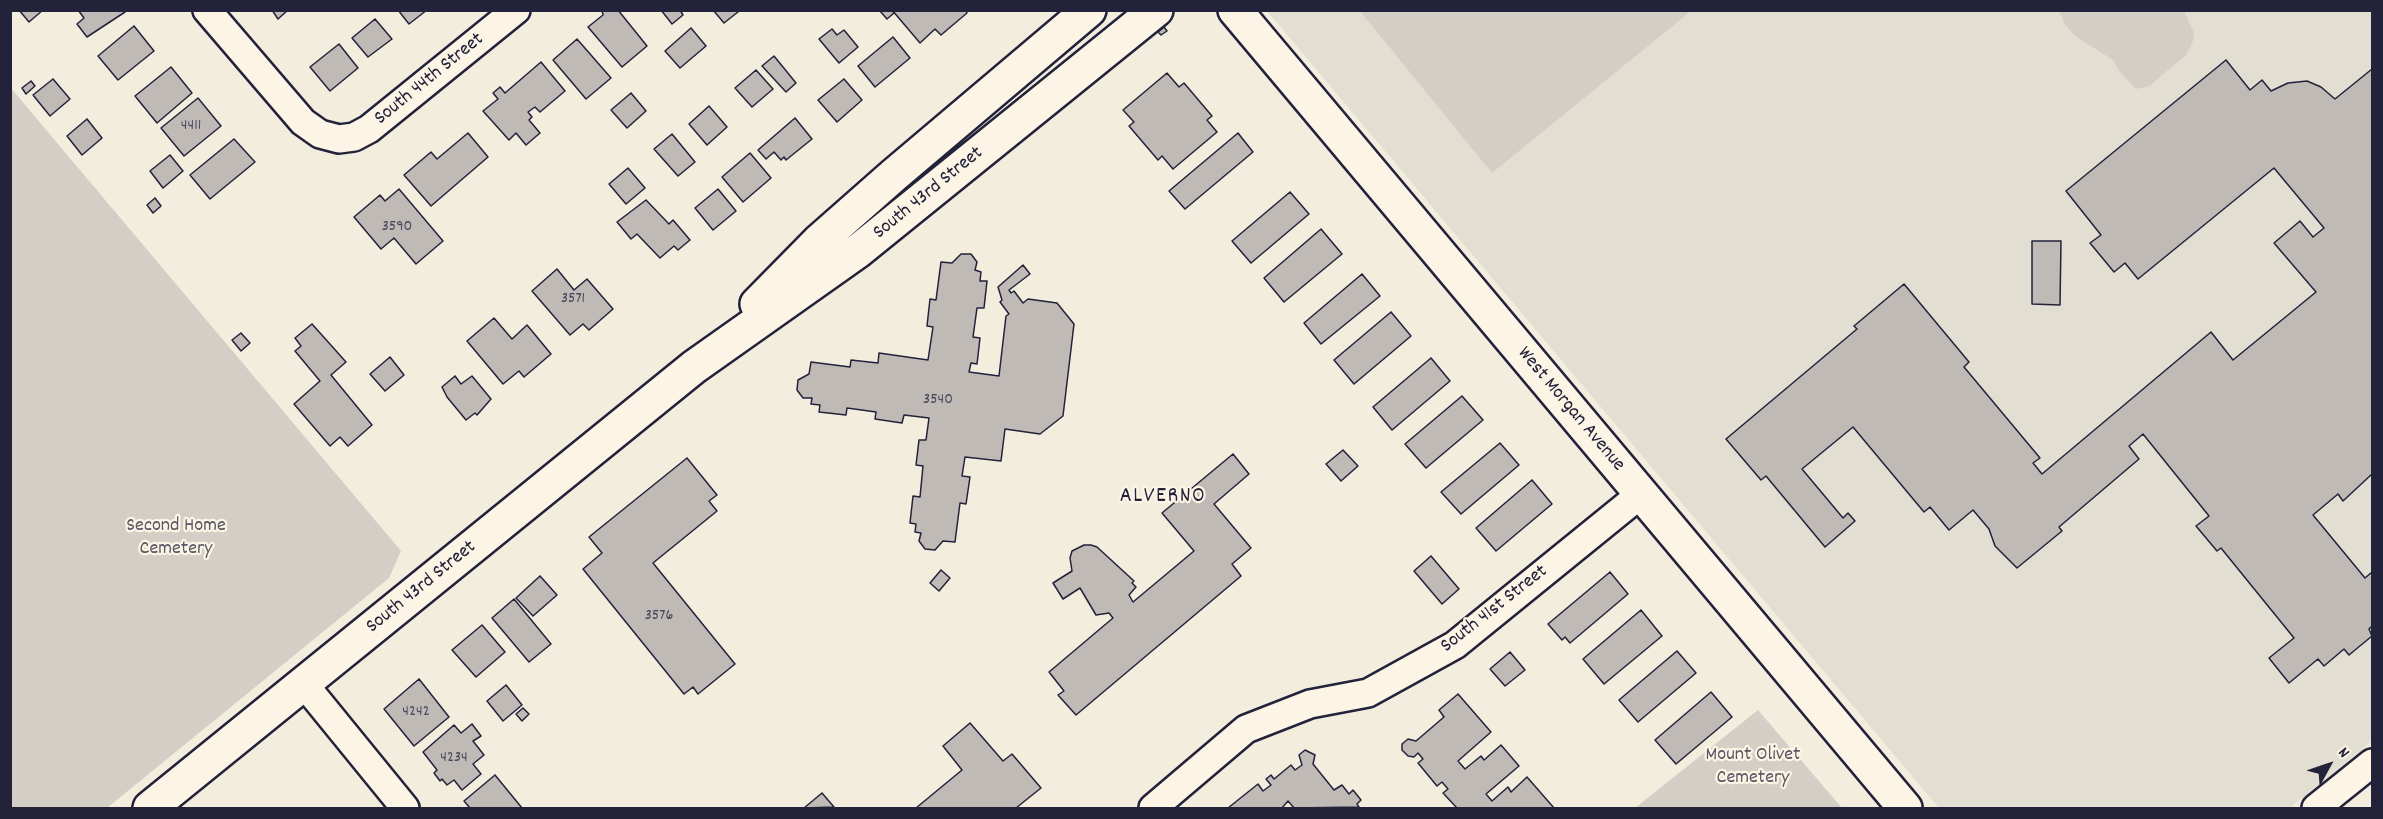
<!DOCTYPE html>
<style>
body{margin:0}
#map{position:relative;width:2383px;height:819px;overflow:hidden;background:#f3edde;font-family:Dekko,sans-serif}
canvas{display:block}
.frame{position:absolute;inset:0;border:12px solid #22223b;pointer-events:none}
.north{position:absolute;left:2299px;top:735px;width:60px;height:60px;-webkit-text-stroke:4px #fcf5e5;paint-order:stroke;rotate:50deg;font-size:16px;font-weight:700;line-height:24px;text-align:center;color:#22223b}
.north::after{content:'';display:block;margin:auto;width:21px;height:27px;background:#22223b;clip-path:polygon(50% 0,100% 100%,50% 72%,0 100%)}
</style>
<div id="map">
<canvas width="2383" height="819"></canvas>
<div class="frame"></div>
<div class="north">N</div>
</div>
<script>
const ctx = document.querySelector('canvas').getContext('2d');
ctx.lineJoin = 'round';
function fillPath(path, color) { ctx.fillStyle = color; ctx.fill(path, 'evenodd'); }
const shape = rows => new Path2D(rows.map(r => 'M' + r).join(''));
function trace(path, color, width, dash) { ctx.strokeStyle = color; ctx.lineWidth = width; ctx.lineCap = dash ? 'butt' : 'round'; ctx.setLineDash(dash || []); ctx.stroke(path); }
function write(font, color, halo, rows, align = 'center') {
  ctx.font = font + ' Dekko,sans-serif'; ctx.lineWidth = 4.5; ctx.setLineDash([]); ctx.textBaseline = 'middle'; ctx.strokeStyle = halo; ctx.fillStyle = color; for (const [text, x, y, turn = 0] of rows) {
    ctx.save(); ctx.translate(x, y); ctx.rotate((+turn || 0) * Math.PI / 180); ctx.textAlign = isNaN(turn) ? turn : align; if (halo) ctx.strokeText(text, 0, 0); ctx.fillText(text, 0, 0); ctx.restore();
  }
}
fillPath(shape([
 [1267,11,2372,11,2372,741,2290,808,1939,808]
]), '#e3ded2');
fillPath(shape([
 [1360,11,1691,11,1492,173],
 [2059,11,2184,11,2194,33,2193,41,2186,55,2149,86,2136,89,2120,72,2113,60,2075,36,2065,24],
 [10,87,401,551,389,578,107,808,11,808],
 [1758,710,1842,808,1635,808]
]), '#d4cfc6');
const building = shape([
 [19,10,43,10,29,22,19,10],
 [78,10,124,10,125,12,87,37,77,24,84,18,78,10],
 [272,10,288,10,278,19,272,10],
 [398,10,427,10,409,24,398,10],
 [602,10,618,10,647,46,622,67,588,27,603,15,602,10],
 [661,10,680,10,683,15,672,24,661,10],
 [713,10,736,10,738,12,724,23,713,10],
 [892,10,966,10,967,13,941,35,935,29,920,43,892,10],
 [892,10,894,13,887,19,880,11,892,10],
 [375,19,392,39,368,57,352,38,375,19],
 [134,26,154,51,118,80,98,56,134,26],
 [1164,27,1167,31,1161,35,1158,32,1164,27],
 [691,28,706,46,680,68,665,51,691,28],
 [832,29,837,35,844,30,858,47,839,63,819,39,832,29],
 [893,37,910,58,875,87,858,66,893,37],
 [577,39,611,78,586,99,553,60,577,39],
 [339,44,358,68,330,91,310,67,339,44],
 [774,56,796,83,786,92,762,66,774,56],
 [2226,60,2250,90,2262,80,2271,91,2288,83,2307,81,2321,87,2335,99,2372,69,2372,474,2343,501,2338,494,2313,515,2365,578,2372,572,2372,626,2369,629,2372,636,2349,655,2344,649,2324,666,2318,659,2289,683,2269,658,2294,638,2221,548,2217,551,2196,526,2209,516,2143,434,2129,446,2139,459,2059,527,2062,531,2017,568,1995,546,1989,529,1973,510,1949,530,1930,507,1924,512,1853,427,1802,469,1843,518,1848,513,1855,521,1825,547,1766,476,1761,480,1726,439,1857,329,1854,326,1904,284,1969,362,1964,367,2040,458,2033,463,2042,474,2211,332,2233,360,2316,292,2274,243,2300,221,2313,237,2324,228,2274,168,2138,279,2125,263,2114,272,2090,243,2101,235,2066,191,2226,60],
 [541,62,565,91,540,112,535,107,528,112,532,117,529,120,540,133,526,145,516,133,509,140,483,111,498,99,493,93,500,87,505,93,541,62],
 [171,67,192,93,157,123,135,96,171,67],
 [756,70,773,89,752,107,735,88,756,70],
 [1167,73,1179,87,1184,83,1212,116,1207,120,1217,132,1173,169,1162,156,1158,160,1129,126,1134,122,1123,110,1167,73],
 [53,79,70,99,50,116,33,95,53,79],
 [844,79,862,100,837,122,818,100,844,79],
 [31,81,35,86,26,94,22,88,31,81],
 [631,93,646,111,627,128,611,110,631,93],
 [198,98,221,126,184,156,161,128,198,98],
 [709,106,727,127,707,145,689,124,709,106],
 [795,118,812,139,786,160,784,157,781,160,774,152,766,159,758,150,795,118],
 [87,119,102,138,82,155,67,136,87,119],
 [468,133,488,157,431,206,404,175,431,152,437,159,468,133],
 [1238,133,1253,152,1185,209,1169,191,1238,133],
 [672,134,695,162,678,176,654,149,672,134],
 [234,139,255,162,210,199,190,175,234,139],
 [750,153,771,178,743,202,722,177,750,153],
 [170,155,183,171,163,188,150,171,170,155],
 [628,168,645,188,626,204,609,184,628,168],
 [399,189,443,241,416,264,394,238,381,249,354,217,380,195,385,201,399,189],
 [718,189,736,211,713,230,695,208,718,189],
 [1290,192,1309,214,1251,263,1232,241,1290,192],
 [155,198,161,206,153,213,147,205,155,198],
 [646,200,669,224,673,220,690,240,678,250,674,246,660,258,637,234,631,239,617,222,646,200],
 [1321,229,1342,254,1284,302,1264,278,1321,229],
 [2032,241,2061,241,2060,305,2032,304,2032,241],
 [961,254,971,254,977,262,975,270,981,272,980,281,987,281,984,308,977,308,973,337,980,338,977,364,971,363,969,372,999,376,1006,316,1009,314,1000,302,1002,300,998,287,1023,265,1030,274,1009,290,1011,293,1014,291,1023,303,1028,299,1057,303,1074,324,1063,416,1040,434,1005,429,1001,461,965,457,962,476,970,477,966,504,960,503,955,542,943,541,935,550,925,549,919,541,921,533,915,532,916,524,910,523,913,496,920,497,923,466,916,465,919,440,926,440,929,418,904,415,902,423,875,419,876,412,847,408,846,415,819,412,820,405,811,404,812,398,803,398,797,390,798,380,809,374,811,362,850,367,851,360,878,363,879,353,928,360,933,327,927,326,930,299,936,300,941,262,952,263,961,254],
 [557,269,574,290,587,279,613,309,589,330,583,324,570,335,532,291,557,269],
 [1362,274,1380,296,1321,344,1304,323,1362,274],
 [1391,312,1411,336,1354,384,1334,360,1391,312],
 [494,318,512,339,527,325,551,354,524,377,519,371,503,384,467,341,494,318],
 [312,324,346,362,331,375,372,425,348,446,340,437,330,446,294,404,320,381,295,351,301,346,295,338,312,324],
 [241,333,250,343,241,351,232,340,241,333],
 [390,357,404,375,385,391,370,374,390,357],
 [1431,358,1450,381,1392,430,1373,407,1431,358],
 [455,376,461,384,472,376,491,399,477,415,475,413,466,420,447,397,442,387,455,376],
 [1462,396,1483,420,1426,468,1405,444,1462,396],
 [1500,443,1519,465,1461,514,1441,492,1500,443],
 [1343,450,1358,466,1341,481,1326,464,1343,450],
 [1233,454,1249,474,1214,504,1251,548,1232,564,1241,576,1076,715,1058,695,1064,691,1049,672,1113,618,1109,613,1096,615,1080,588,1063,599,1053,583,1072,571,1070,558,1072,551,1084,545,1091,545,1097,547,1134,581,1132,583,1136,587,1129,595,1133,602,1194,551,1162,513,1233,454],
 [687,458,717,495,709,501,717,511,653,563,735,664,698,694,693,687,684,694,583,569,602,553,589,537,687,458],
 [1532,480,1552,504,1496,551,1476,528,1532,480],
 [1431,556,1459,589,1442,604,1414,571,1431,556],
 [941,570,950,578,939,591,930,583,941,570],
 [1610,572,1628,594,1570,643,1565,637,1562,640,1548,624,1610,572],
 [540,576,557,595,533,616,516,598,540,576],
 [514,599,551,644,529,662,492,618,514,599],
 [1641,610,1662,636,1604,684,1583,659,1641,610],
 [482,625,505,652,476,677,452,650,482,625],
 [1677,651,1696,673,1638,722,1619,700,1677,651],
 [1510,652,1525,670,1505,686,1490,669,1510,652],
 [419,679,449,717,414,746,384,709,419,679],
 [506,685,522,705,503,721,487,701,506,685],
 [1711,692,1732,717,1676,764,1655,740,1711,692],
 [1458,694,1491,732,1458,761,1465,769,1481,756,1484,760,1501,745,1519,766,1486,794,1492,801,1508,787,1511,792,1527,777,1554,808,1457,808,1443,793,1448,789,1442,782,1437,786,1418,763,1423,759,1418,753,1414,757,1408,756,1402,750,1402,744,1408,739,1416,741,1444,717,1439,710,1458,694],
 [523,708,529,714,522,721,516,714,523,708],
 [970,723,1003,761,1012,754,1041,788,1016,808,916,808,962,770,943,746,970,723],
 [472,724,481,736,473,741,484,755,473,764,481,774,462,790,454,780,447,785,442,779,440,781,434,773,437,770,423,752,454,725,461,733,472,724],
 [1305,750,1315,755,1313,764,1334,790,1342,785,1349,794,1353,790,1361,800,1357,804,1359,807,1294,808,1288,801,1282,808,1228,808,1258,784,1263,791,1271,785,1266,779,1271,775,1274,779,1291,765,1295,770,1302,765,1299,755,1305,750],
 [495,775,522,808,470,808,464,801,495,775],
 [822,793,834,807,804,808,822,793]
]);
fillPath(building, '#bfbab6');
trace(building, '#22223b', 1.5);
const street = shape([
 [207,10,303,122,320,134,339,139,354,137,369,129,516,10],
 [304,684,405,808],
 [1153,808,1246,729,1310,704,1368,693,1455,645,1641,494],
 [2316,808,2372,763]
]);
const secondary = shape([
 [1235,10,1905,808],
 [757,304,818,242,894,175,1089,10],
 [150,808,694,367,858,251,1156,10]
]);
trace(street, '#22223b', 32);
trace(secondary, '#22223b', 38);
trace(street, '#fcf5e5', 27);
trace(secondary, '#fcf5e5', 33);
write('16px', '#49485a', null, [
 ["4411",191,127],
 ["3590",397,228],
 ["3571",573,300],
 ["3540",938,401],
 ["3576",659,617],
 ["4242",416,713],
 ["4234",454,759]
]);
write('20px', '#22223b', '#fcf5e5', [
 ["South 44th Street",430,80,-39],
 ["South 43rd Street",929,194,-39],
 ["West Morgan Avenue",1570,410,50],
 ["South 43rd Street",422,588,-39],
 ["South 41st Street",1495,610,-38]
]);
write('20px', '#575665', '#fcf5e5', [
 ["Second Home",176,527],
 ["Cemetery",176,550],
 ["Mount Olivet",1753,756],
 ["Cemetery",1753,779]
]);
ctx.letterSpacing = '1.5px';
write('22px', '#22223b', '#fcf5e5', [
 ["ALVERNO",1163,498]
]);
ctx.letterSpacing = '0px';
</script>
